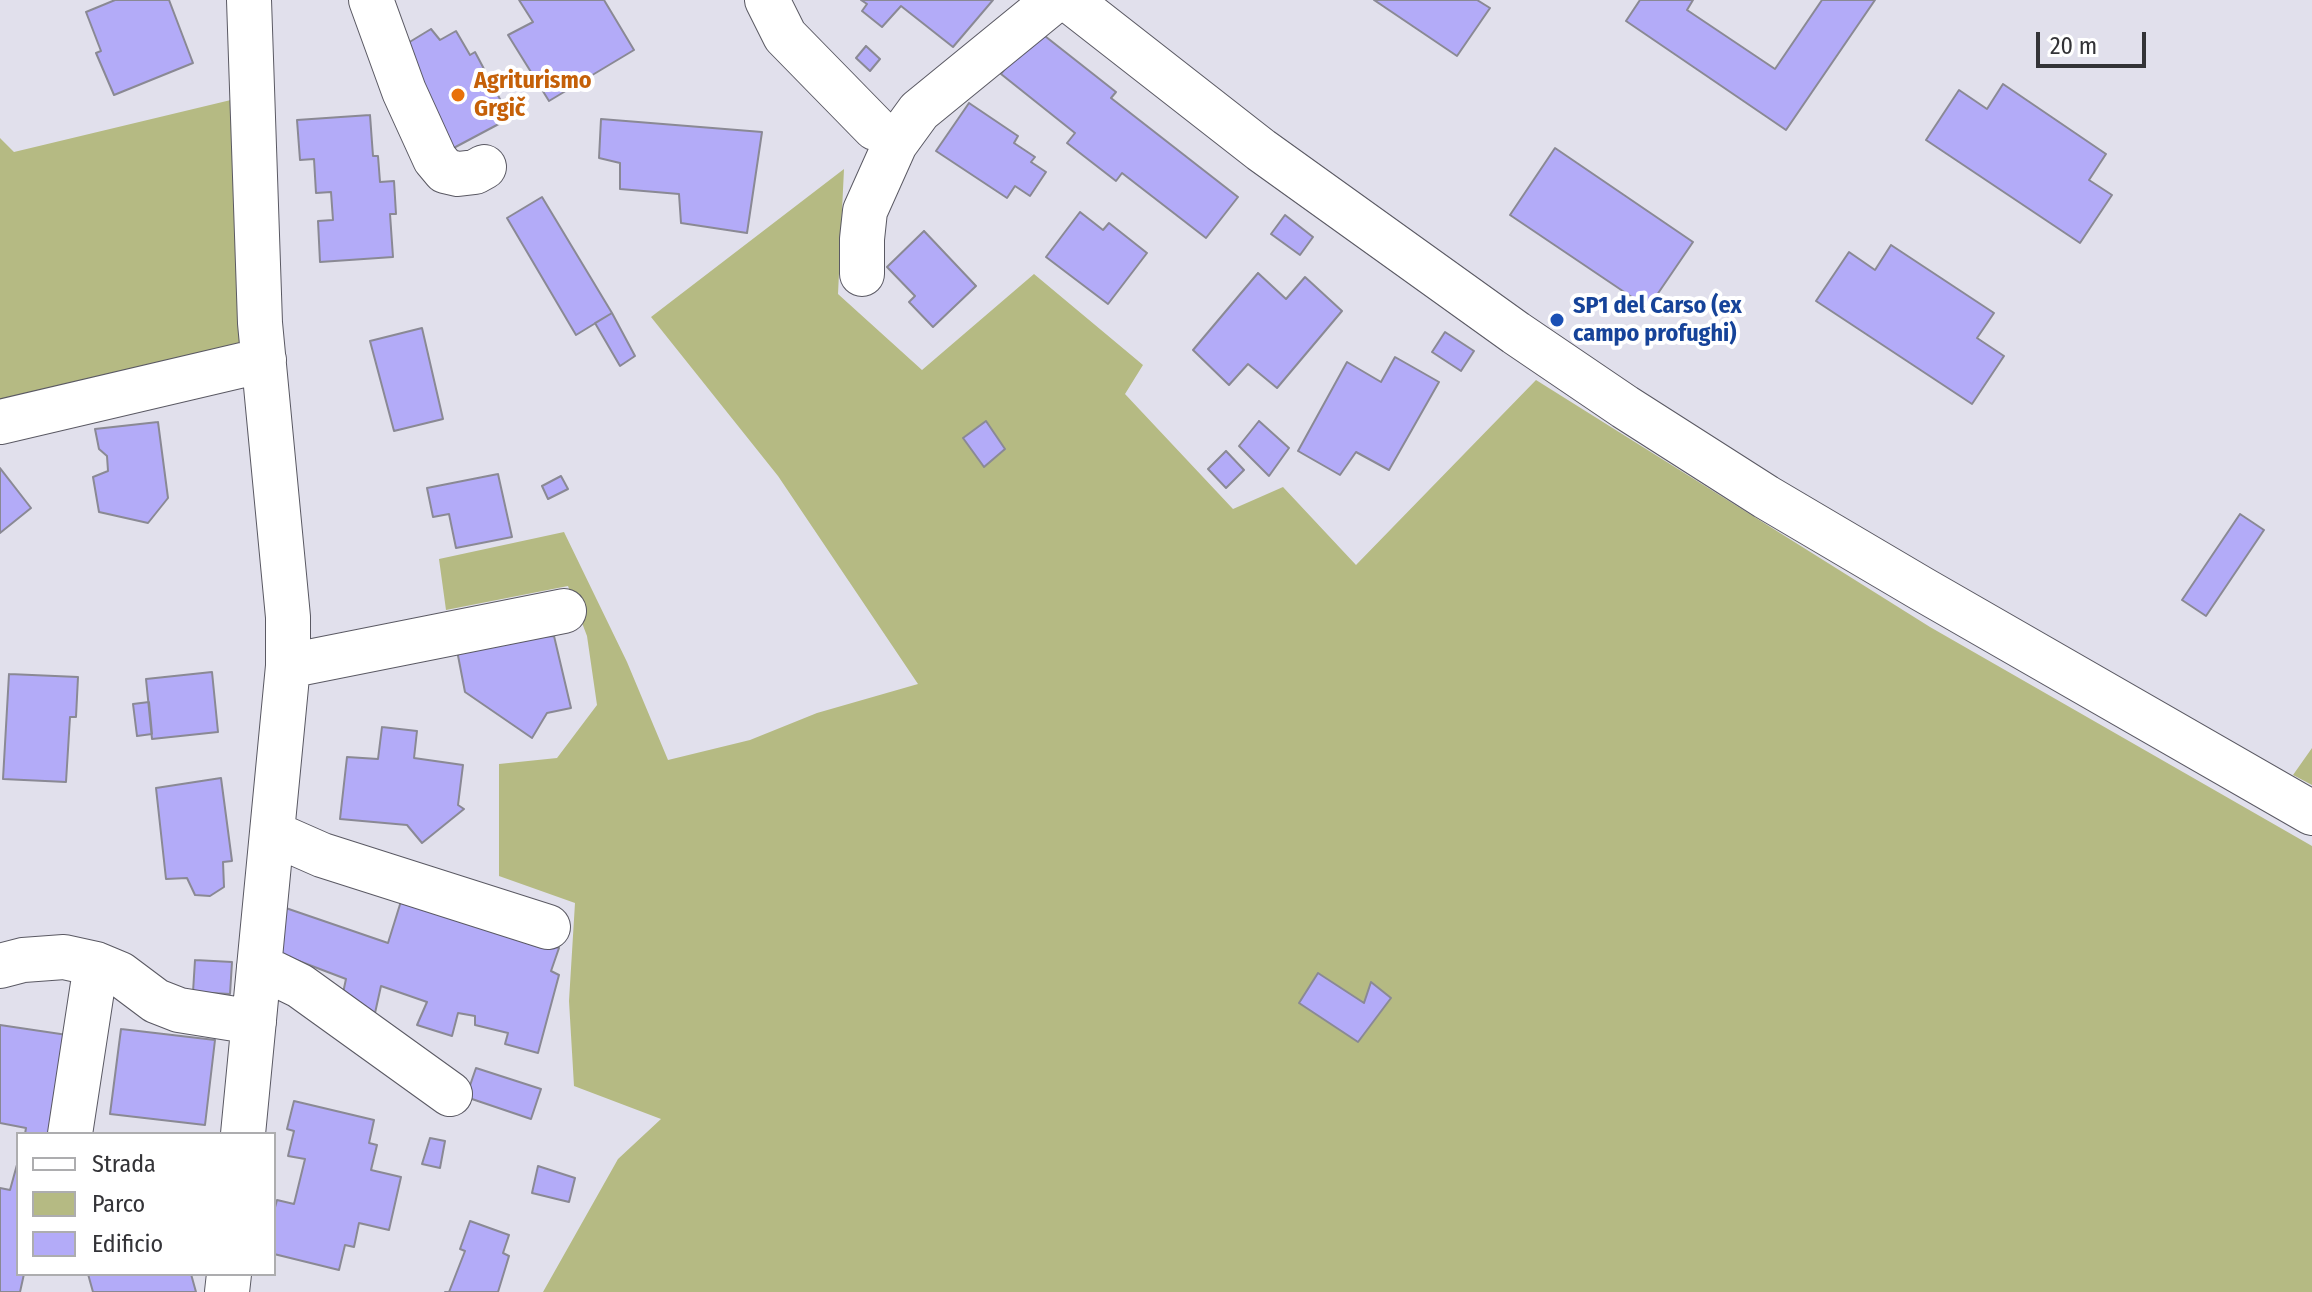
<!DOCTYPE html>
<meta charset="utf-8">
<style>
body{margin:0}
#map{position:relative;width:2312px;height:1292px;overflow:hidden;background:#e1e0ec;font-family:"Fira Sans Condensed",sans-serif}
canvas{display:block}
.legend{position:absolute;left:16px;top:1132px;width:260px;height:144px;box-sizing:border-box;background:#fff;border:2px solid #adadaf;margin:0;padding:10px 14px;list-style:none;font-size:24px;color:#333337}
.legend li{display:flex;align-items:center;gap:16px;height:40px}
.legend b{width:40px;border:2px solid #adadaf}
.scale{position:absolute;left:2036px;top:32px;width:110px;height:36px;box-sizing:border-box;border:4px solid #333337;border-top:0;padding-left:10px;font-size:24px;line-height:28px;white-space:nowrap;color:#333337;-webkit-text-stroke:6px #fff;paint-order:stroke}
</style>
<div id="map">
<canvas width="2312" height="1292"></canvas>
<ul class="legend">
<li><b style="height:10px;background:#fff"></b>Strada</li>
<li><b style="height:22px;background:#b5ba83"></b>Parco</li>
<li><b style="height:22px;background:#b3abf8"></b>Edificio</li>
</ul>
<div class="scale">20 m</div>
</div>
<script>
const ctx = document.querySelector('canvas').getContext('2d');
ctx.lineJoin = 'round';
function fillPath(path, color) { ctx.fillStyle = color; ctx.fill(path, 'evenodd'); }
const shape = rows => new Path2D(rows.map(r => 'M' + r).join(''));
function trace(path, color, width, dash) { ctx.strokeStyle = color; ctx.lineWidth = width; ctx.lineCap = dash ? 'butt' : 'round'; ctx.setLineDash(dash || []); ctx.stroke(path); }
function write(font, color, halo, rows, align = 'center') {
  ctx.font = font + ' "Fira Sans Condensed",sans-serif'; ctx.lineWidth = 8; ctx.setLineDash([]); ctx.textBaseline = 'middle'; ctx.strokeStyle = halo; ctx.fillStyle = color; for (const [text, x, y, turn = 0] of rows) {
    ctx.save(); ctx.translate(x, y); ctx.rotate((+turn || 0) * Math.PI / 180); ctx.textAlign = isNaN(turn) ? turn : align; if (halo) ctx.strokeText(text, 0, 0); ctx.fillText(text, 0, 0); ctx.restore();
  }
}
fillPath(shape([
 [235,99,250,352,0,412,0,138,14,152],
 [844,169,838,294,922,370,1034,274,1143,365,1125,394,1233,509,1283,487,1356,565,1536,380,1930,627,2312,846,2312,1292,543,1292,618,1159,661,1119,574,1086,569,1001,575,903,499,876,499,764,557,758,597,705,587,636,568,586,446,610,439,559,564,532,627,662,668,760,750,740,817,713,918,684,778,476,651,317],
 [2312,748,2312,785,2293,775]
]), '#b5ba83');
const building = shape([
 [115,0,169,0,193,63,114,95,96,53,101,51,86,12,115,0],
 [519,0,604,0,634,50,549,101,508,35,533,22,519,0],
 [861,0,993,0,953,47,901,6,882,27,862,11,867,4,861,0],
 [1374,0,1477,0,1490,8,1457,56,1374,0],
 [1640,0,1693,0,1687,10,1775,69,1822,0,1875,0,1786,130,1626,21,1640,0],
 [431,29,440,40,456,31,470,55,475,52,510,118,448,151,403,46,431,29],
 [1036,29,1116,92,1111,98,1238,197,1206,238,1122,173,1116,181,1067,143,1075,133,1001,74,1036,29],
 [866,46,880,59,870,71,856,58,866,46],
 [2003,84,2106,154,2089,180,2112,195,2080,243,1926,140,1959,90,1987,109,2003,84],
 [969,103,1018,136,1014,143,1035,157,1031,162,1046,172,1030,196,1015,186,1007,198,936,151,969,103],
 [370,115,373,156,378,156,380,182,394,181,396,214,390,214,393,257,320,262,318,221,333,220,331,192,316,193,314,159,300,160,297,120,370,115],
 [601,119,762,132,747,233,681,223,679,194,620,189,620,163,599,158,601,119],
 [1555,148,1693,242,1648,308,1510,215,1555,148],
 [542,197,612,313,576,335,507,218,542,197],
 [1080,212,1103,230,1109,223,1147,253,1108,304,1046,257,1080,212],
 [1285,215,1313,237,1300,255,1271,234,1285,215],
 [924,231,976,286,933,327,909,302,915,296,887,267,924,231],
 [1891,245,1994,313,1977,338,2004,356,1972,404,1816,301,1849,252,1875,270,1891,245],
 [1258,273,1286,299,1305,277,1342,311,1277,388,1248,364,1229,385,1193,350,1258,273],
 [612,313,635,356,620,366,595,323,612,313],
 [422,328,443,419,394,431,370,341,422,328],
 [1445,332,1474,351,1461,371,1432,352,1445,332],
 [1395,357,1439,382,1389,470,1356,452,1340,475,1298,451,1347,362,1381,382,1395,357],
 [986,421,1005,449,984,467,963,438,986,421],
 [1259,421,1289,448,1269,476,1239,446,1259,421],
 [158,422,168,498,148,523,99,512,93,477,108,471,107,456,99,449,95,429,158,422],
 [1226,451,1244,470,1226,488,1208,469,1226,451],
 [0,468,31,508,0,533,0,468],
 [498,474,512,537,456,548,449,514,433,517,427,488,498,474],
 [561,476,568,489,548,499,542,486,561,476],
 [2240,514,2264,530,2206,616,2182,600,2240,514],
 [554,636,571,708,547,713,532,738,465,692,455,640,554,636],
 [212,672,218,732,152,739,146,679,212,672],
 [9,674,78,677,76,717,70,717,66,782,3,779,9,674],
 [149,702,152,734,137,736,133,704,149,702],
 [382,727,417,731,414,758,463,765,458,805,464,809,422,843,407,825,340,819,347,757,378,759,382,727],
 [221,778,232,861,223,862,224,887,210,896,195,895,187,878,166,879,156,788,221,778],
 [402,898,559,948,551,971,559,975,538,1053,505,1044,508,1033,475,1025,475,1016,458,1013,452,1036,417,1025,427,1002,381,986,375,1013,341,1002,346,979,270,950,277,905,388,943,402,898],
 [195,960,232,962,230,994,193,992,195,960],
 [1318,973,1364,1003,1371,982,1391,998,1358,1042,1299,1003,1318,973],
 [0,1025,74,1036,58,1133,25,1134,26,1128,0,1123,0,1025],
 [121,1029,215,1040,205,1125,110,1114,121,1029],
 [476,1068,541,1089,531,1119,466,1097,476,1068],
 [294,1101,374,1120,369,1143,377,1145,371,1170,401,1177,389,1230,359,1223,354,1247,345,1245,339,1270,274,1254,274,1211,277,1200,294,1204,305,1159,288,1156,294,1131,287,1129,294,1101],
 [430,1138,445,1141,440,1168,422,1164,430,1138],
 [18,1161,18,1274,24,1274,20,1292,0,1292,0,1188,10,1190,18,1161],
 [538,1166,575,1178,569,1202,532,1193,538,1166],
 [470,1221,509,1235,503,1253,509,1256,498,1292,445,1292,449,1292,465,1251,460,1249,470,1221],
 [88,1274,191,1274,196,1292,93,1292,88,1274]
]);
fillPath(building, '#b3abf8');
trace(building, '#8a8994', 2);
const minor = shape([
 [371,0,404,91,435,159,445,171,458,174,475,172,484,167],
 [767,0,785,36,875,128],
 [862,274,862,239,865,211,895,144,919,111,1055,0],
 [0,422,264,360],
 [288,666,564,611],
 [272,833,322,855,548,927],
 [0,966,23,960,64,957,96,964,120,974,156,1001,179,1010,254,1022],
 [259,966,300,986,450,1094],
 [70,1134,96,964],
 [243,1134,288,666,288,617,260,323,249,0],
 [227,1292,229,1274]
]);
const major = shape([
 [1069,0,1261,150,1516,333,1625,407,1766,497,1922,589,2312,813]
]);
trace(minor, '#5a5963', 46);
trace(major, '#5a5963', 46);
trace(minor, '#fff', 44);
trace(major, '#fff', 44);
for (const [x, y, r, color] of [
 [458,95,8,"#e8710a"],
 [1557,320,8,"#1a4fb4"]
]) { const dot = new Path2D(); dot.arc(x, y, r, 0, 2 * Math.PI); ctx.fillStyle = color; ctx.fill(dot); trace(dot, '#fff', 3); }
write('bold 24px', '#c56008', '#fff', [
 ["Agriturismo",474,81],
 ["Grgič",474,109]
], 'left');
write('bold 24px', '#164399', '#fff', [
 ["SP1 del Carso (ex",1573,306],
 ["campo profughi)",1573,334]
], 'left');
</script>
